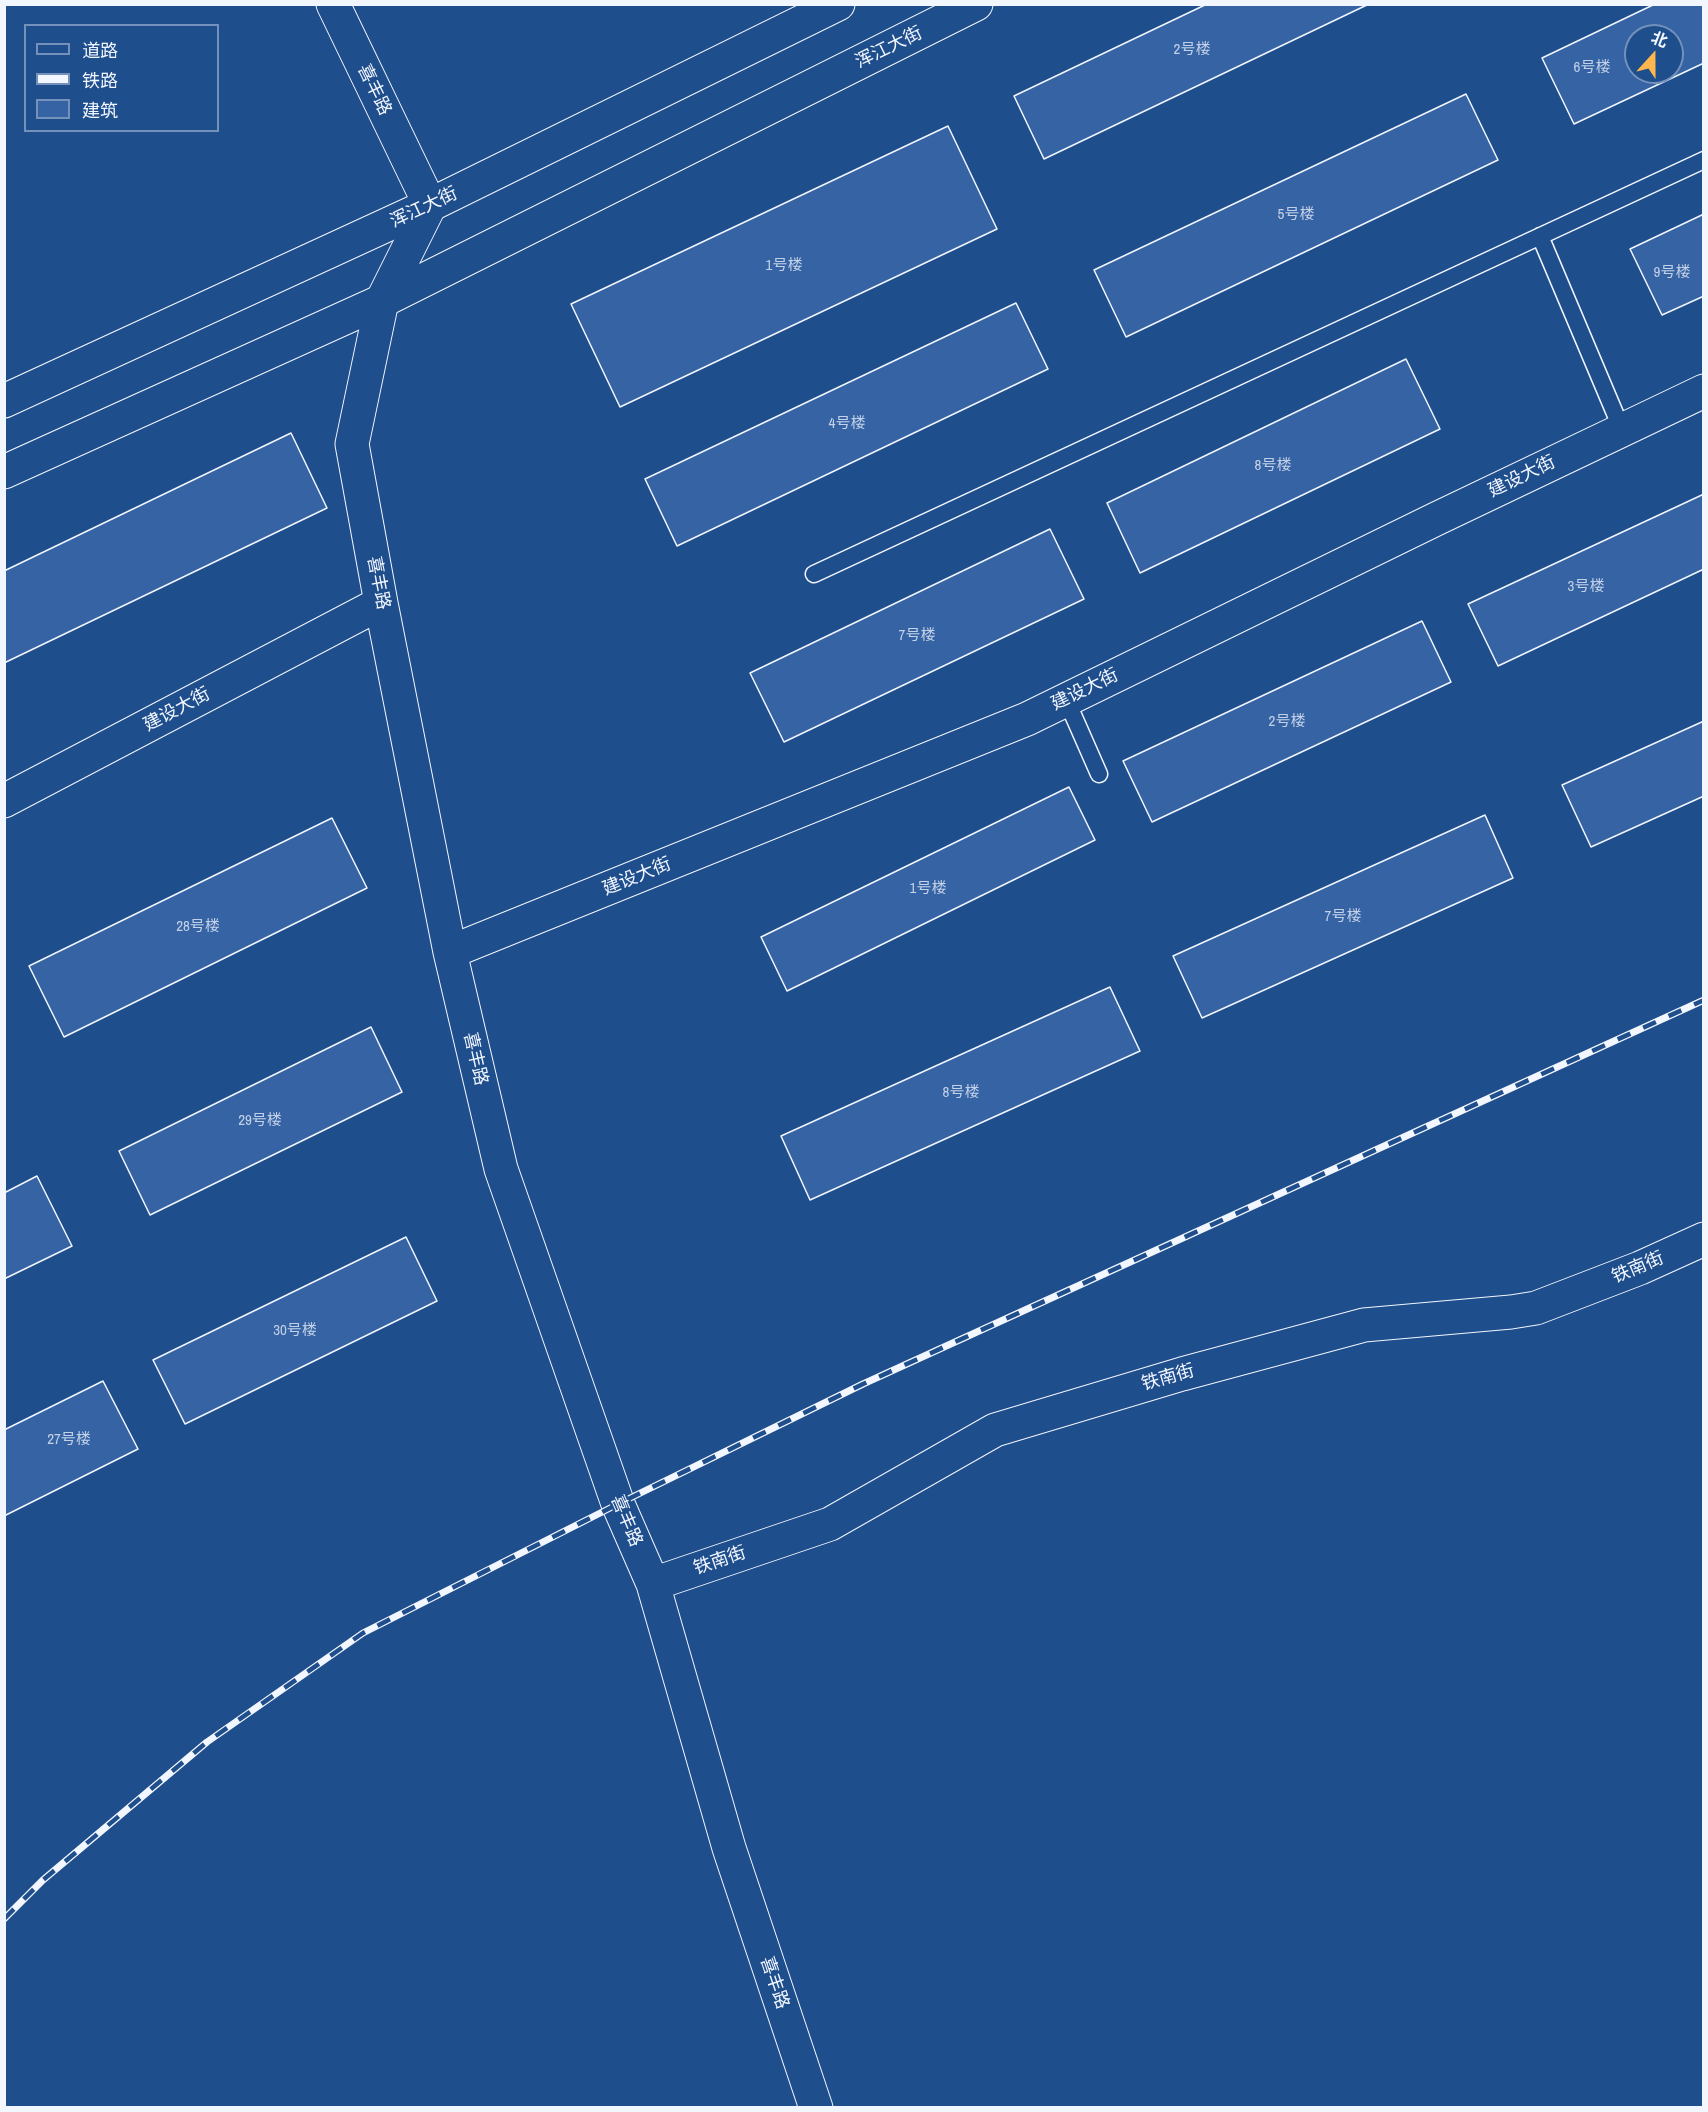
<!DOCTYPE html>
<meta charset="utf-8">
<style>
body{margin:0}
#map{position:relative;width:1708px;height:2112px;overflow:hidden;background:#1f4e8c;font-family:"Archivo Narrow","Noto Sans SC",sans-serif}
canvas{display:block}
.frame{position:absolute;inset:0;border:6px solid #f2f6ff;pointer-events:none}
.legend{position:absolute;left:24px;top:24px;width:195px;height:108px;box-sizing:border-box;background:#1f4e8c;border:2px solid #7391ba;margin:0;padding:8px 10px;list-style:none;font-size:18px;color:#f2f6ff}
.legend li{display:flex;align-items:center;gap:12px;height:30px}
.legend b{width:30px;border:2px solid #7391ba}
.north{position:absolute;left:1624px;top:24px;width:60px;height:60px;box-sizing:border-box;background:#1f4e8c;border:2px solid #7391ba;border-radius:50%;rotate:21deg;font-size:16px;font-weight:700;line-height:24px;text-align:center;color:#f2f6ff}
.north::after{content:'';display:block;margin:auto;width:21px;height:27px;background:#ffb74d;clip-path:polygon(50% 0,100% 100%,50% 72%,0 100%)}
</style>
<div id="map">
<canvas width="1708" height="2112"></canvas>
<div class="frame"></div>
<ul class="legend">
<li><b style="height:8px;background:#1f4e8c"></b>道路</li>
<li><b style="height:8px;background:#f2f6ff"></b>铁路</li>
<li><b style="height:16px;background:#3563a3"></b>建筑</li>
</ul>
<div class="north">北</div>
</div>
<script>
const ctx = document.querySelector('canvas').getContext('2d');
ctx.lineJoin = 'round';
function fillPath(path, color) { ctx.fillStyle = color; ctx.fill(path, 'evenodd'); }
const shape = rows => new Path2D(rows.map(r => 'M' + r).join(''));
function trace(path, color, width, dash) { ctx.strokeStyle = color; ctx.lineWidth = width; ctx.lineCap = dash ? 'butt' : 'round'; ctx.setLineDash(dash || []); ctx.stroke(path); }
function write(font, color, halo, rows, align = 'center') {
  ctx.font = font + ' "Archivo Narrow","Noto Sans SC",sans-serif'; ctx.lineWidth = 4.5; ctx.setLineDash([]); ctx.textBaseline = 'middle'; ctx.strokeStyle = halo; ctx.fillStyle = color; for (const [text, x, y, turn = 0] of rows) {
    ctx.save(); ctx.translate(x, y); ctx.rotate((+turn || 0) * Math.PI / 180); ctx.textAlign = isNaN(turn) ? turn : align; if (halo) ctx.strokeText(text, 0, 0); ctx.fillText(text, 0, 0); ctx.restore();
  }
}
const building = shape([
 [1207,4,1369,4,1044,159,1014,96,1207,4],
 [1655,4,1704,4,1704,63,1574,124,1542,58,1655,4],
 [1636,36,1672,36,1672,72,1636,72,1636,36],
 [1466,94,1498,160,1126,337,1094,270,1466,94],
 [948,126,997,229,620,407,571,304,948,126],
 [1704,214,1704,296,1662,315,1630,249,1704,214],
 [1016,303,1048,369,677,546,645,479,1016,303],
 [1406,359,1440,429,1140,573,1107,503,1406,359],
 [291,433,327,508,4,663,4,571,291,433],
 [1704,494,1704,569,1498,666,1468,604,1704,494],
 [1050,529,1084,599,784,742,750,673,1050,529],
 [1422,621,1451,682,1152,822,1123,761,1422,621],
 [1704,721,1704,796,1591,847,1562,785,1704,721],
 [1069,787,1095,840,787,991,761,937,1069,787],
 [1485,815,1513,878,1202,1018,1173,956,1485,815],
 [332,818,367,888,64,1037,29,966,332,818],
 [1110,987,1140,1051,810,1200,781,1136,1110,987],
 [371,1027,402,1092,150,1215,119,1151,371,1027],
 [37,1176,72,1246,4,1279,4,1193,37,1176],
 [406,1237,437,1301,185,1424,153,1360,406,1237],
 [103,1381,138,1449,4,1516,4,1430,103,1381]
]);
fillPath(building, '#3563a3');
trace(building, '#f2f6ff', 1.5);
const lane = shape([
 [1540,236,1622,430],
 [814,574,1704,160],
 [1066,699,1099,774]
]);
const secondary = shape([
 [333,4,430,205,382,301,352,444,381,603,450,952,501,1169,618,1504,653,1584,729,1848,816,2108],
 [4,801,381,603],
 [450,952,1027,719,1436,519,1704,391],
 [653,1584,830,1524,995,1430,1182,1374,1364,1325,1511,1312,1536,1308,1640,1268,1704,1239]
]);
const primary = shape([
 [4,401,430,205,838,4],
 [4,472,382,301,976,4]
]);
trace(lane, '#f2f6ff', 19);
trace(secondary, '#f2f6ff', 35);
trace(primary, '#f2f6ff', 35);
trace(lane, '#1f4e8c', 16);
trace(secondary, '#1f4e8c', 33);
trace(primary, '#1f4e8c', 33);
const rail = shape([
 [4,1919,43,1880,207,1742,363,1633,618,1504,863,1384,1704,1000]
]);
trace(rail, '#f2f6ff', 7);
trace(rail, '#1f4e8c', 4.5, [14]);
write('15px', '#c3d1e8', null, [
 ["2号楼",1192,50],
 ["6号楼",1592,68],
 ["5号楼",1296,215],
 ["1号楼",784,266],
 ["9号楼",1672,273],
 ["4号楼",847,424],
 ["8号楼",1273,466],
 ["3号楼",1586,587],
 ["7号楼",917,636],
 ["2号楼",1287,722],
 ["1号楼",928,889],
 ["7号楼",1343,917],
 ["28号楼",198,927],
 ["8号楼",961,1093],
 ["29号楼",260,1121],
 ["30号楼",295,1331],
 ["27号楼",69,1440]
]);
write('18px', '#f2f6ff', '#1f4e8c', [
 ["浑江大街",889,48,-26],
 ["喜丰路",374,90,64],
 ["浑江大街",424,208,-25],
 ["建设大街",1522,477,-26],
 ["喜丰路",378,583,79],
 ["建设大街",1085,690,-26],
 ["建设大街",177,710,-28],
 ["建设大街",637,877,-22],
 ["喜丰路",475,1059,77],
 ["铁南街",1638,1268,-23],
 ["铁南街",1168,1378,-16],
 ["喜丰路",626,1521,67],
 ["铁南街",720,1561,-19],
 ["喜丰路",774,1983,71]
]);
</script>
